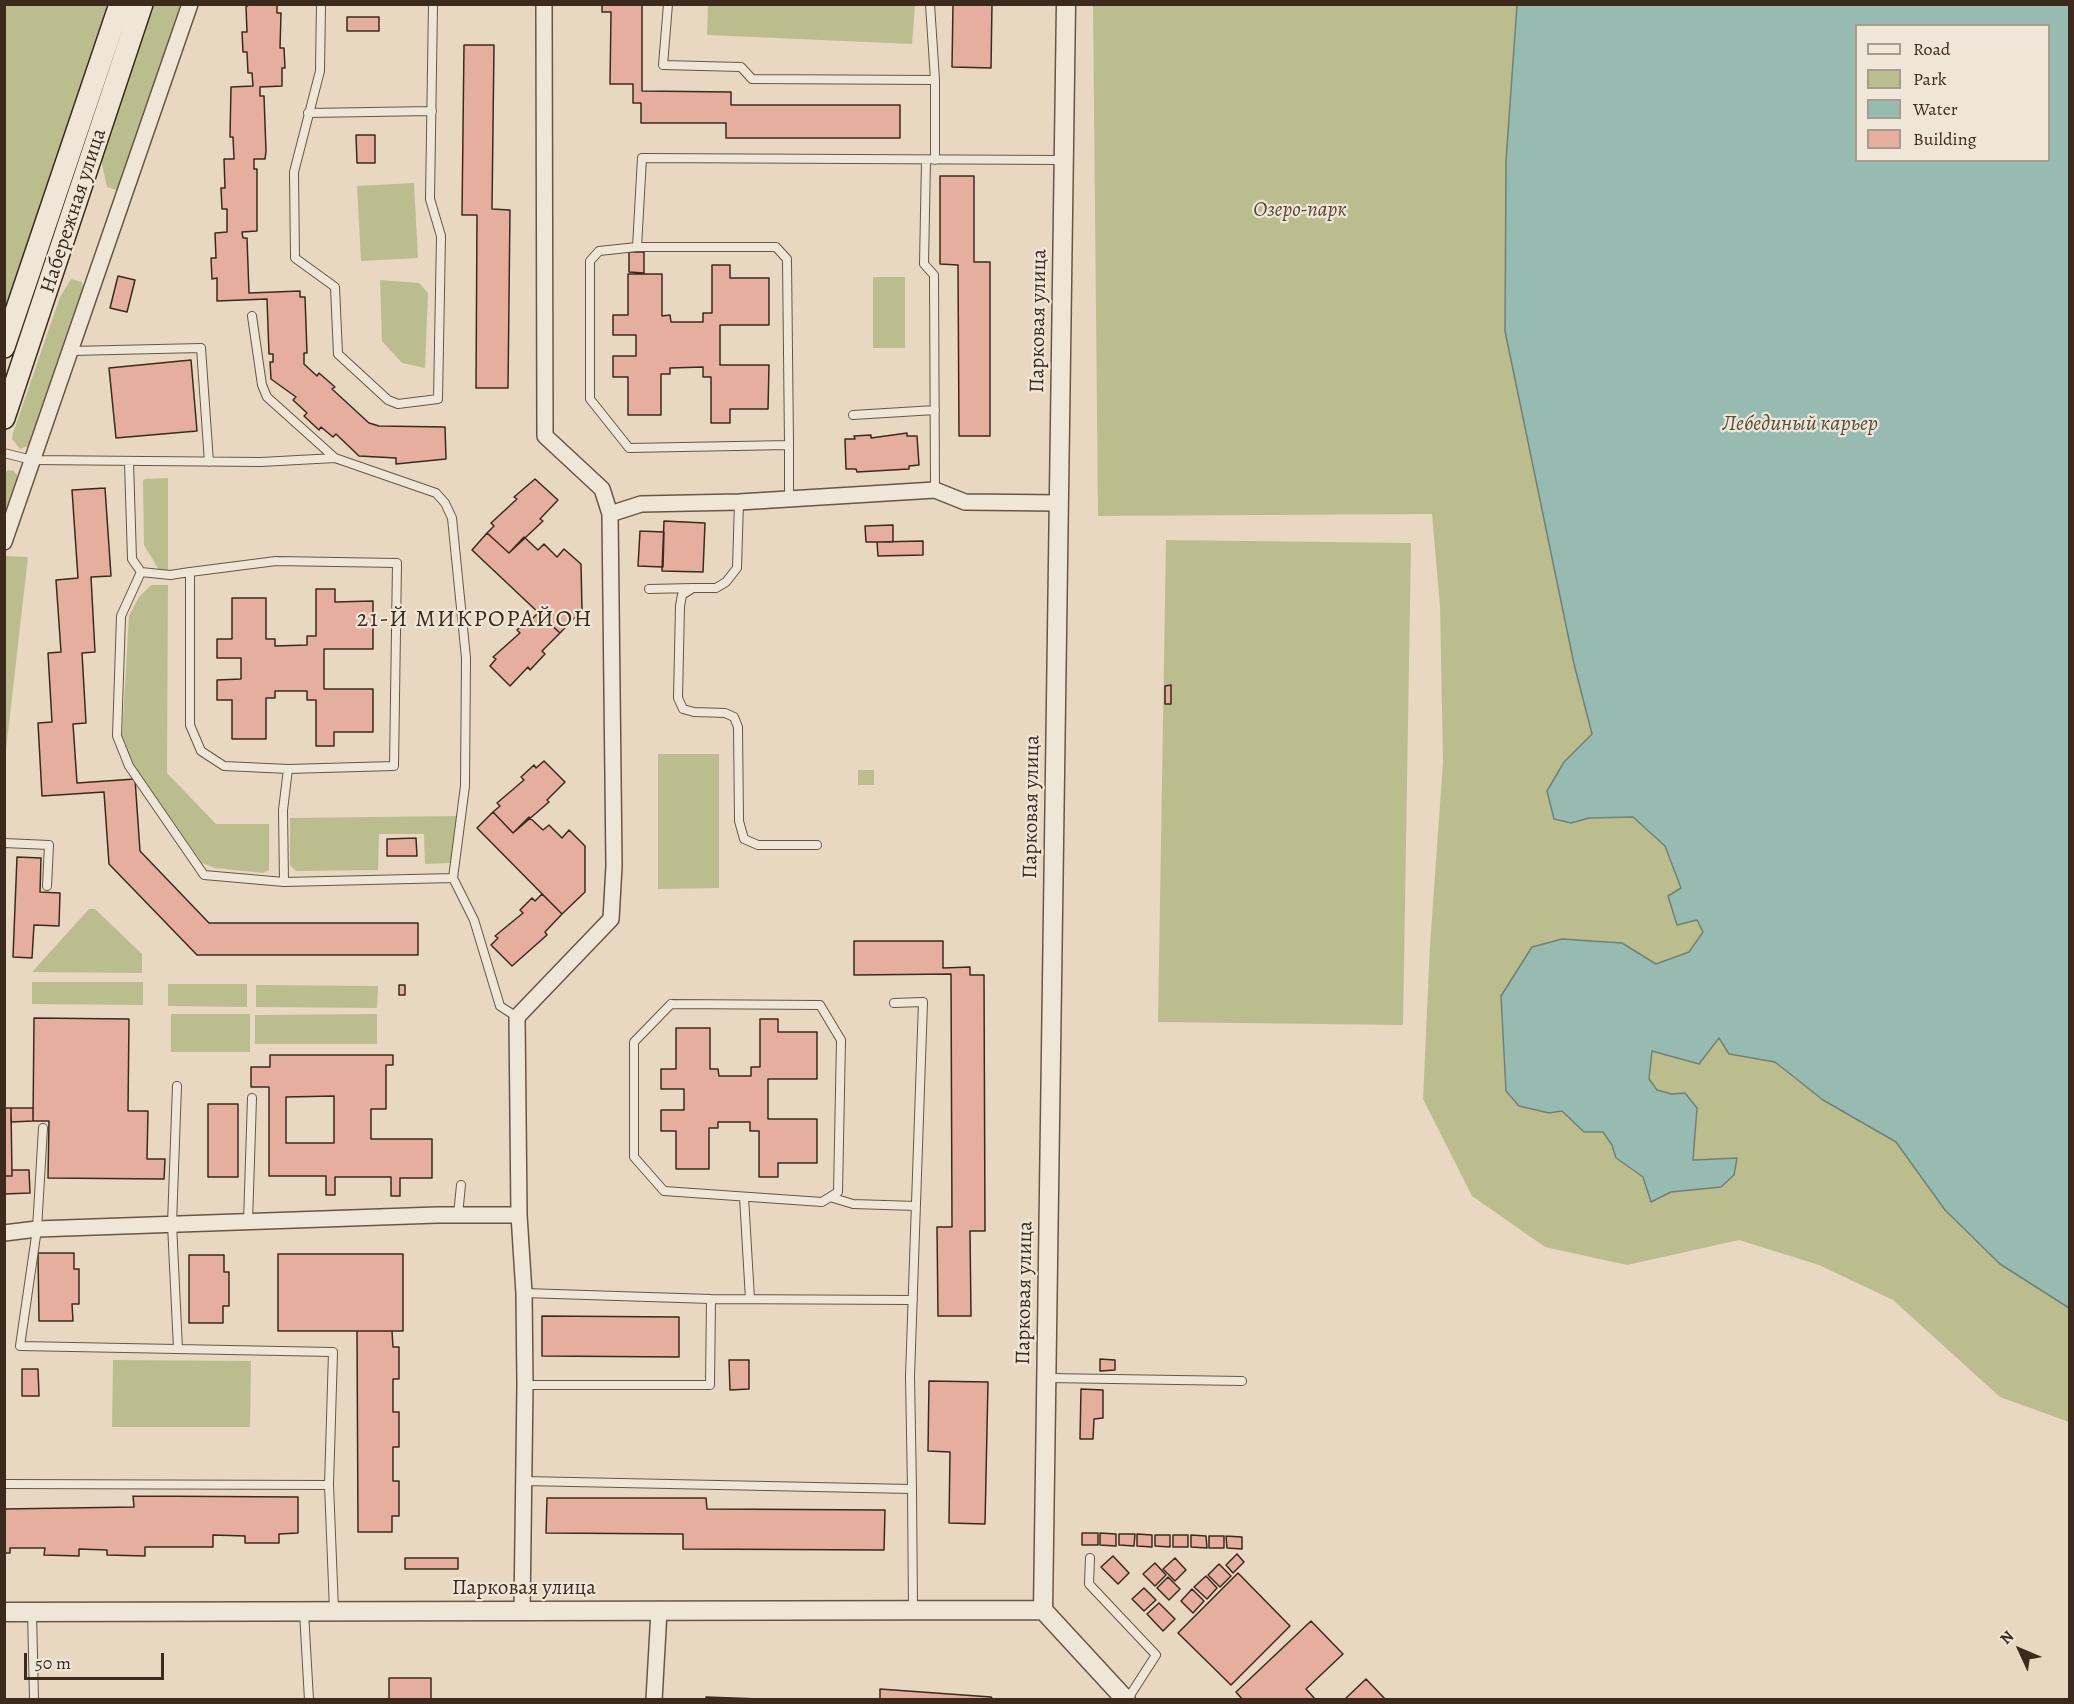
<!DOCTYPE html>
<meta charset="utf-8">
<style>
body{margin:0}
#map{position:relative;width:2074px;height:1704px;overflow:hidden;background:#e8d8c1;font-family:Alegreya,serif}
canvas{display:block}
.frame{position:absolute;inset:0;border:6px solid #3c2a1d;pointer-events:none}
.legend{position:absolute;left:1855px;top:24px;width:195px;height:138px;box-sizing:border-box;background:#f0e6d7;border:2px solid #a89b8d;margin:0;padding:8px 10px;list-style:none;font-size:18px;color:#3c2a1d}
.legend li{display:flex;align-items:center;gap:12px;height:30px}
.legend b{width:30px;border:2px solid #a89b8d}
.north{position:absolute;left:1990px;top:1620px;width:60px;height:60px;-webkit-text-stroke:4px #f0e6d7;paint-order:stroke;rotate:314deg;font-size:16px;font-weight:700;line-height:24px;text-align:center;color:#3c2a1d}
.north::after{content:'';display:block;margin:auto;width:21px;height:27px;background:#3c2a1d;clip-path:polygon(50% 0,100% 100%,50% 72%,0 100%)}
.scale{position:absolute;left:24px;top:1653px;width:140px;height:27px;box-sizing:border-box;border:3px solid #3c2a1d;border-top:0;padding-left:8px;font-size:18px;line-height:21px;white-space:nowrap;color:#3c2a1d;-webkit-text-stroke:4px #f0e6d7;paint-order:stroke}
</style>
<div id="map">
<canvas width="2074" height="1704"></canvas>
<div class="frame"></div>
<ul class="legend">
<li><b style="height:8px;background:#f0e6d7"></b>Road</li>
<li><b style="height:16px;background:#bcbd8e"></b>Park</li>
<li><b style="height:16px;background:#97bab1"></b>Water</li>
<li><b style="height:16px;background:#e5ae9e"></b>Building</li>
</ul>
<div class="north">N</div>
<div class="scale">50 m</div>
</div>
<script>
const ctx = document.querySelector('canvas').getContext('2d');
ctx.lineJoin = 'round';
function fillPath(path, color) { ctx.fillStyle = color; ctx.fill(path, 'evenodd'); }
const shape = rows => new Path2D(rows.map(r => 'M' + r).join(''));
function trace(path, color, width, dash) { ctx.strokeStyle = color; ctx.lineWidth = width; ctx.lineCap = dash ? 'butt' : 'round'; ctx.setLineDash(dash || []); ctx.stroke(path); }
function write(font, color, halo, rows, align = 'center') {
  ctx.font = font + ' Alegreya,serif'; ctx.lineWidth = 4.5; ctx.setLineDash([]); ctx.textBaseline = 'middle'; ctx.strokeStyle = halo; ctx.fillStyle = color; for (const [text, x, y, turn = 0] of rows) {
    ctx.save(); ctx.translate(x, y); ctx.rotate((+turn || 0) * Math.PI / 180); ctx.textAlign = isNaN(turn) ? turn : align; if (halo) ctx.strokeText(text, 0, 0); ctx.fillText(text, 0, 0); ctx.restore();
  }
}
fillPath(shape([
 [5,4,107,5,5,308,4,5],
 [153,5,180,5,119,191,107,187,101,160],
 [708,5,915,5,912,44,707,35],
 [1093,5,1517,5,1506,161,1505,331,1574,664,1592,734,1564,762,1547,791,1555,819,1571,823,1589,818,1633,817,1665,846,1681,888,1677,925,1698,919,1703,932,1689,952,1656,964,1622,943,1501,996,1504,1032,1549,1113,1562,1111,1584,1132,1603,1132,1612,1145,1616,1158,1643,1177,1651,1202,1671,1192,1721,1187,1737,1158,1693,1160,1697,1108,1685,1093,1672,1094,1657,1090,1649,1079,1652,1051,1718,1038,1775,1062,1823,1100,1896,1142,1945,1210,2000,1264,2069,1308,2069,1422,2000,1397,1893,1300,1819,1265,1739,1240,1627,1265,1545,1247,1472,1196,1423,1099,1430,945,1443,762,1440,606,1432,514,1098,516],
 [414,183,418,258,361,261,357,186],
 [873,277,905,277,905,348,873,348],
 [71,279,82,282,85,295,31,445,20,449,12,439,13,433,60,297],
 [380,280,419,283,428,293,425,368,402,363,382,341],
 [8,470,14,471,19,478,5,521,5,473],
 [168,478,168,572,159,570,144,545,143,481,145,479],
 [1166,540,1411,543,1403,1025,1158,1022],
 [5,556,28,557,5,759,4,556],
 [151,585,168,585,167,773,216,824,269,824,269,870,263,873,215,868,202,863,128,757,122,738,129,616,139,597],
 [658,754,719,754,719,888,658,889],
 [858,770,874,770,874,785,858,785],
 [456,816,457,839,452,863,425,864,424,834,379,834,378,870,296,871,290,865,290,818],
 [89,909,95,909,142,954,142,973,32,972],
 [32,982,143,982,143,1005,32,1004],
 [168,984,247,984,247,1007,168,1006],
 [256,985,378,986,377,1008,256,1007],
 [171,1014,250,1014,250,1052,171,1052],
 [377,1014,377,1044,255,1044,255,1015],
 [113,1360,251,1361,250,1427,112,1427]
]), '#bcbd8e');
const water = shape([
 [1517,5,2069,5,2069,1308,2000,1264,1945,1210,1896,1142,1823,1100,1775,1062,1729,1054,1719,1038,1699,1064,1652,1051,1649,1079,1657,1090,1672,1094,1685,1093,1697,1108,1693,1160,1737,1158,1734,1175,1721,1187,1671,1192,1651,1202,1643,1177,1616,1158,1612,1145,1603,1132,1584,1132,1562,1111,1549,1113,1519,1106,1506,1091,1501,996,1532,947,1562,939,1622,943,1656,964,1689,952,1703,932,1697,920,1677,925,1668,896,1681,888,1665,846,1633,817,1589,818,1571,823,1554,819,1547,791,1564,762,1592,734,1574,664,1505,331,1506,161,1517,5],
 [1856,26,2048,26,2048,160,1856,160,1856,26]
]);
fillPath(water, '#97bab1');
trace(water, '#738076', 1.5);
const building = shape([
 [250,4,277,4,277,13,281,13,280,48,284,48,285,68,282,68,282,86,260,87,260,96,264,96,266,151,265,159,254,159,254,169,257,169,257,231,242,232,243,238,247,238,249,293,300,291,300,297,305,297,307,353,304,353,304,364,317,376,319,373,335,387,332,389,369,423,379,426,445,427,446,459,396,464,396,458,359,456,336,434,333,437,321,427,319,430,304,416,307,413,293,400,296,397,271,379,270,362,273,362,273,354,269,354,267,299,217,301,217,278,212,279,211,258,216,258,215,233,227,232,227,209,222,209,221,188,225,188,224,159,234,159,233,137,230,137,231,87,253,86,252,73,248,73,247,52,243,52,242,32,247,32,246,7,250,4],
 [602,4,642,4,642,91,731,92,731,105,900,105,900,138,726,138,726,123,641,123,641,103,633,103,633,84,610,84,611,12,602,12,602,4],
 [953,4,992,4,991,68,952,67,953,4],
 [347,17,379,17,379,31,347,31,347,17],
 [464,45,494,45,492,209,510,210,508,388,476,388,477,215,462,215,464,45],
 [356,135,375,135,375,163,357,163,356,135],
 [940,176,974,176,974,262,990,262,990,436,959,436,958,265,940,264,940,176],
 [629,252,644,252,644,273,629,272,629,252],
 [712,265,730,265,730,278,769,278,769,325,720,325,720,365,769,365,768,409,730,409,730,423,711,423,711,377,703,377,703,367,670,368,670,374,661,374,661,415,628,415,628,377,613,377,613,356,636,356,636,335,613,335,613,315,628,315,628,274,662,274,662,316,670,315,671,322,703,322,703,313,712,313,712,265],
 [118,276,135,280,127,312,110,308,118,276],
 [191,360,197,431,116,438,109,368,191,360],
 [907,433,907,436,917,436,919,465,909,466,909,469,857,472,856,469,846,469,845,439,855,439,854,436,871,435,871,438,907,433],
 [535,479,558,500,540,519,543,521,509,553,487,533,494,526,491,523,517,499,514,497,535,479],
 [105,488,111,576,91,577,95,652,82,653,86,723,73,724,77,783,135,779,140,851,209,923,418,923,418,955,197,955,109,864,104,792,42,796,38,723,52,722,48,653,61,652,56,580,78,578,72,490,105,488],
 [664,521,705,523,703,572,662,571,664,521],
 [893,525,893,542,866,542,865,526,893,525],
 [640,531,664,532,663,567,638,566,640,531],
 [487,533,509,553,524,537,538,550,544,544,557,557,564,549,581,564,582,610,560,633,472,550,487,533],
 [923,541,923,555,878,556,877,542,923,541],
 [316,589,335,589,335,602,373,601,373,649,324,649,324,689,373,689,373,732,334,732,334,746,316,746,316,700,307,700,307,691,275,691,275,698,266,698,266,739,232,739,232,700,217,700,217,680,241,679,241,658,217,658,217,639,232,639,232,598,266,598,266,639,275,639,275,646,307,645,307,636,316,636,316,589],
 [538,613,560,633,542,651,545,654,530,670,528,667,510,686,490,666,496,659,493,657,520,633,517,630,529,618,531,620,538,613],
 [1171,685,1171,704,1165,704,1165,686,1171,685],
 [544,761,565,782,547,800,549,802,513,833,493,812,500,806,497,803,524,780,521,777,534,765,536,768,544,761],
 [493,812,513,833,529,817,543,830,549,825,562,838,569,830,585,846,585,892,562,914,477,828,493,812],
 [416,838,417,856,387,856,387,839,416,838],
 [17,857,41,858,40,892,60,893,59,926,34,925,32,958,13,957,17,857],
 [542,894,562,914,545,932,547,935,512,966,491,945,498,938,495,936,523,913,520,910,532,898,535,901,542,894],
 [854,941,943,941,943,968,970,967,970,975,984,975,985,1231,970,1231,971,1316,938,1316,937,1227,952,1227,951,974,854,975,854,941],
 [399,985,405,985,405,995,399,995,399,985],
 [34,1018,129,1019,128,1111,148,1111,147,1159,165,1159,164,1179,48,1178,49,1121,33,1121,34,1018],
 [760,1019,778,1019,778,1032,817,1032,817,1079,768,1079,768,1119,817,1119,817,1163,778,1163,778,1177,759,1177,759,1131,750,1131,750,1122,718,1122,718,1128,709,1128,709,1169,676,1169,676,1131,661,1131,661,1110,684,1110,684,1089,661,1089,661,1069,676,1069,676,1028,710,1028,710,1069,718,1069,719,1076,751,1076,751,1067,760,1067,760,1019],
 [270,1055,393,1055,393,1065,386,1065,386,1109,371,1109,371,1139,432,1139,432,1178,400,1178,400,1196,391,1196,391,1177,335,1177,335,1195,326,1195,326,1176,269,1176,269,1087,251,1087,251,1067,270,1067,270,1055],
 [334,1096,334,1143,286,1143,286,1097,334,1096],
 [208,1104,238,1104,238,1177,208,1177,208,1104],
 [4,1108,11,1108,12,1176,4,1176,4,1108],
 [11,1108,33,1108,33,1121,11,1122,11,1108],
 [12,1170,29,1170,30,1193,4,1194,4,1176,12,1176,12,1170],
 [38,1253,74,1253,74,1269,79,1269,79,1304,72,1304,73,1321,39,1321,38,1253],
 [278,1254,403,1254,403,1331,278,1331,278,1254],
 [189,1255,224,1255,224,1272,229,1272,229,1306,223,1306,223,1323,189,1323,189,1255],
 [542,1316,679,1317,679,1357,542,1356,542,1316],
 [357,1331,392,1331,393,1347,399,1347,399,1379,393,1379,393,1412,399,1412,399,1447,393,1447,393,1481,399,1481,399,1516,392,1516,392,1532,358,1532,357,1331],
 [1100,1359,1115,1360,1115,1370,1100,1371,1100,1359],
 [729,1360,749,1360,749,1389,730,1390,729,1360],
 [22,1369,38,1369,39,1396,22,1396,22,1369],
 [929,1381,988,1382,985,1524,949,1523,950,1452,928,1451,929,1381],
 [1081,1389,1103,1390,1103,1418,1094,1419,1093,1439,1080,1439,1081,1389],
 [133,1496,298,1497,298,1533,279,1534,279,1543,245,1543,245,1536,213,1535,213,1547,145,1547,145,1556,107,1555,107,1550,79,1549,79,1556,44,1555,45,1548,10,1548,10,1553,4,1553,4,1509,134,1507,133,1496],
 [547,1498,706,1498,707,1509,885,1510,884,1550,683,1549,683,1534,546,1533,547,1498],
 [1082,1533,1098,1533,1098,1545,1082,1545,1082,1533],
 [1100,1533,1116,1534,1116,1546,1100,1545,1100,1533],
 [1119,1534,1135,1534,1134,1546,1119,1545,1119,1534],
 [1137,1534,1152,1535,1152,1547,1137,1546,1137,1534],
 [1155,1535,1170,1535,1170,1547,1155,1546,1155,1535],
 [1173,1535,1188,1535,1188,1547,1173,1547,1173,1535],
 [1191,1535,1206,1536,1207,1548,1191,1547,1191,1535],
 [1209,1536,1224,1536,1224,1548,1209,1548,1209,1536],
 [1226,1536,1242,1537,1242,1549,1227,1548,1226,1536],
 [1237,1554,1244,1562,1233,1573,1226,1565,1237,1554],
 [1113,1556,1129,1573,1118,1584,1101,1567,1113,1556],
 [405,1558,458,1558,458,1569,405,1569,405,1558],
 [1175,1558,1186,1570,1175,1581,1163,1569,1175,1558],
 [1155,1563,1166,1575,1155,1586,1143,1574,1155,1563],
 [1219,1564,1231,1576,1220,1587,1208,1575,1219,1564],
 [1238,1573,1290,1626,1231,1685,1178,1633,1238,1573],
 [1206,1576,1217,1588,1207,1599,1194,1587,1206,1576],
 [1168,1577,1180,1589,1169,1600,1157,1588,1168,1577],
 [1144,1588,1156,1600,1144,1611,1132,1599,1144,1588],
 [1192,1589,1204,1601,1193,1613,1181,1601,1192,1589],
 [1159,1603,1175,1619,1163,1631,1147,1614,1159,1603],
 [1311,1621,1343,1654,1306,1689,1316,1700,1243,1700,1236,1692,1311,1621],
 [389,1678,431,1678,431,1700,389,1700,389,1678],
 [1366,1679,1386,1700,1344,1700,1366,1679],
 [880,1689,991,1697,993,1700,880,1700,880,1689],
 [706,1697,786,1700,706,1700,706,1697]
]);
fillPath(building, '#e5ae9e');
trace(building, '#3c2a1d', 1.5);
const service = shape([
 [321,4,320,71,294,172,295,258,335,287,338,354,388,400,398,404,438,399,441,236,430,199,433,4],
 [668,4,663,65,741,67,752,79,935,80,930,4],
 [308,113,432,111],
 [926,160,924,264,934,275,935,490],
 [935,160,935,80],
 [637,247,776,247,787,259,789,445,629,448,590,399,590,261,599,251,637,247],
 [637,247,642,158,1064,160],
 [252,316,262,385,267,397,335,458,436,493,445,503,452,518,466,658,465,786,453,878,474,920,500,1006,517,1017],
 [71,351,201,348,209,462],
 [853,415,935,410],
 [4,453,32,460,261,462,335,458],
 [129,462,132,559,141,572,121,616,117,736,129,766,204,875,284,882,453,878],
 [789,500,789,445],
 [739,502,737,568,726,582,716,588,693,588,682,595,680,606,678,698,683,709,694,712,725,713,734,717,738,727,739,821,744,839,758,845,817,845],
 [276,561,397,563,394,766,288,769,224,766,201,751,190,725,190,572,276,561],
 [141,572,170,575,190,572],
 [649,589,693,588],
 [4,843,49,845,47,886],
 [284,882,283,810,288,769],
 [894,1003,923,1002,910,1376,912,1489],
 [671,1004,820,1005,841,1040,838,1192,822,1202,664,1191,634,1157,634,1042,671,1004],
 [177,1086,172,1224,178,1349],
 [43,1128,37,1229,20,1346,333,1352,329,1485,334,1610],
 [744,1197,750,1299],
 [830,1197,853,1204,916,1206],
 [458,1215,461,1185],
 [248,1222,252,1098],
 [524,1293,711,1299,913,1300],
 [1048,1378,1242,1381],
 [525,1385,710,1385,711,1299],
 [524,1481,912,1489,913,1609],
 [4,1484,329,1485],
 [1090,1558,1089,1584,1156,1655,1127,1700],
 [32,1612,34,1700],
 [304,1612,309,1700]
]);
const minor = shape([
 [544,4,545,436,602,489,610,514],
 [4,542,190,4],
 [4,1233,37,1229,437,1215,519,1215],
 [522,1611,525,1385,524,1293,519,1215,517,1017,611,919,614,866,610,514,641,504,739,502,935,490,965,502,1059,503],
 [654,1700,659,1611]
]);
const tertiary = shape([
 [1066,4,1043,1610,1126,1700],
 [4,1612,1043,1610]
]);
const secondary = shape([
 [4,347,120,4],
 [4,418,142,4]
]);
trace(service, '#675646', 10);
trace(minor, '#675646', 18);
trace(tertiary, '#675646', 21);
trace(secondary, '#3c2a1d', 24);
trace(service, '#f0e6d7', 8);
trace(minor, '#f0e6d7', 15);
trace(tertiary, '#f0e6d7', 18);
trace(secondary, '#f0e6d7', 21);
write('21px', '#3c2a1d', '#f0e6d7', [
 ["Набережная улица",74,211,-72],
 ["Парковая улица",1039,321,-89],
 ["Парковая улица",1032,807,-89],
 ["Парковая улица",1025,1293,-89],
 ["Парковая улица",524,1589]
]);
write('italic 21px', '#564734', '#f0e6d7', [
 ["Озеро-парк",1300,211]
]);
write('italic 22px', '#534e42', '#f0e6d7', [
 ["Лебединый карьер",1800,425]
]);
ctx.letterSpacing = '1.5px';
write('24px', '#3c2a1d', '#f0e6d7', [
 ["21-Й МИКРОРАЙОН",475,620]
]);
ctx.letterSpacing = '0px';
</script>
